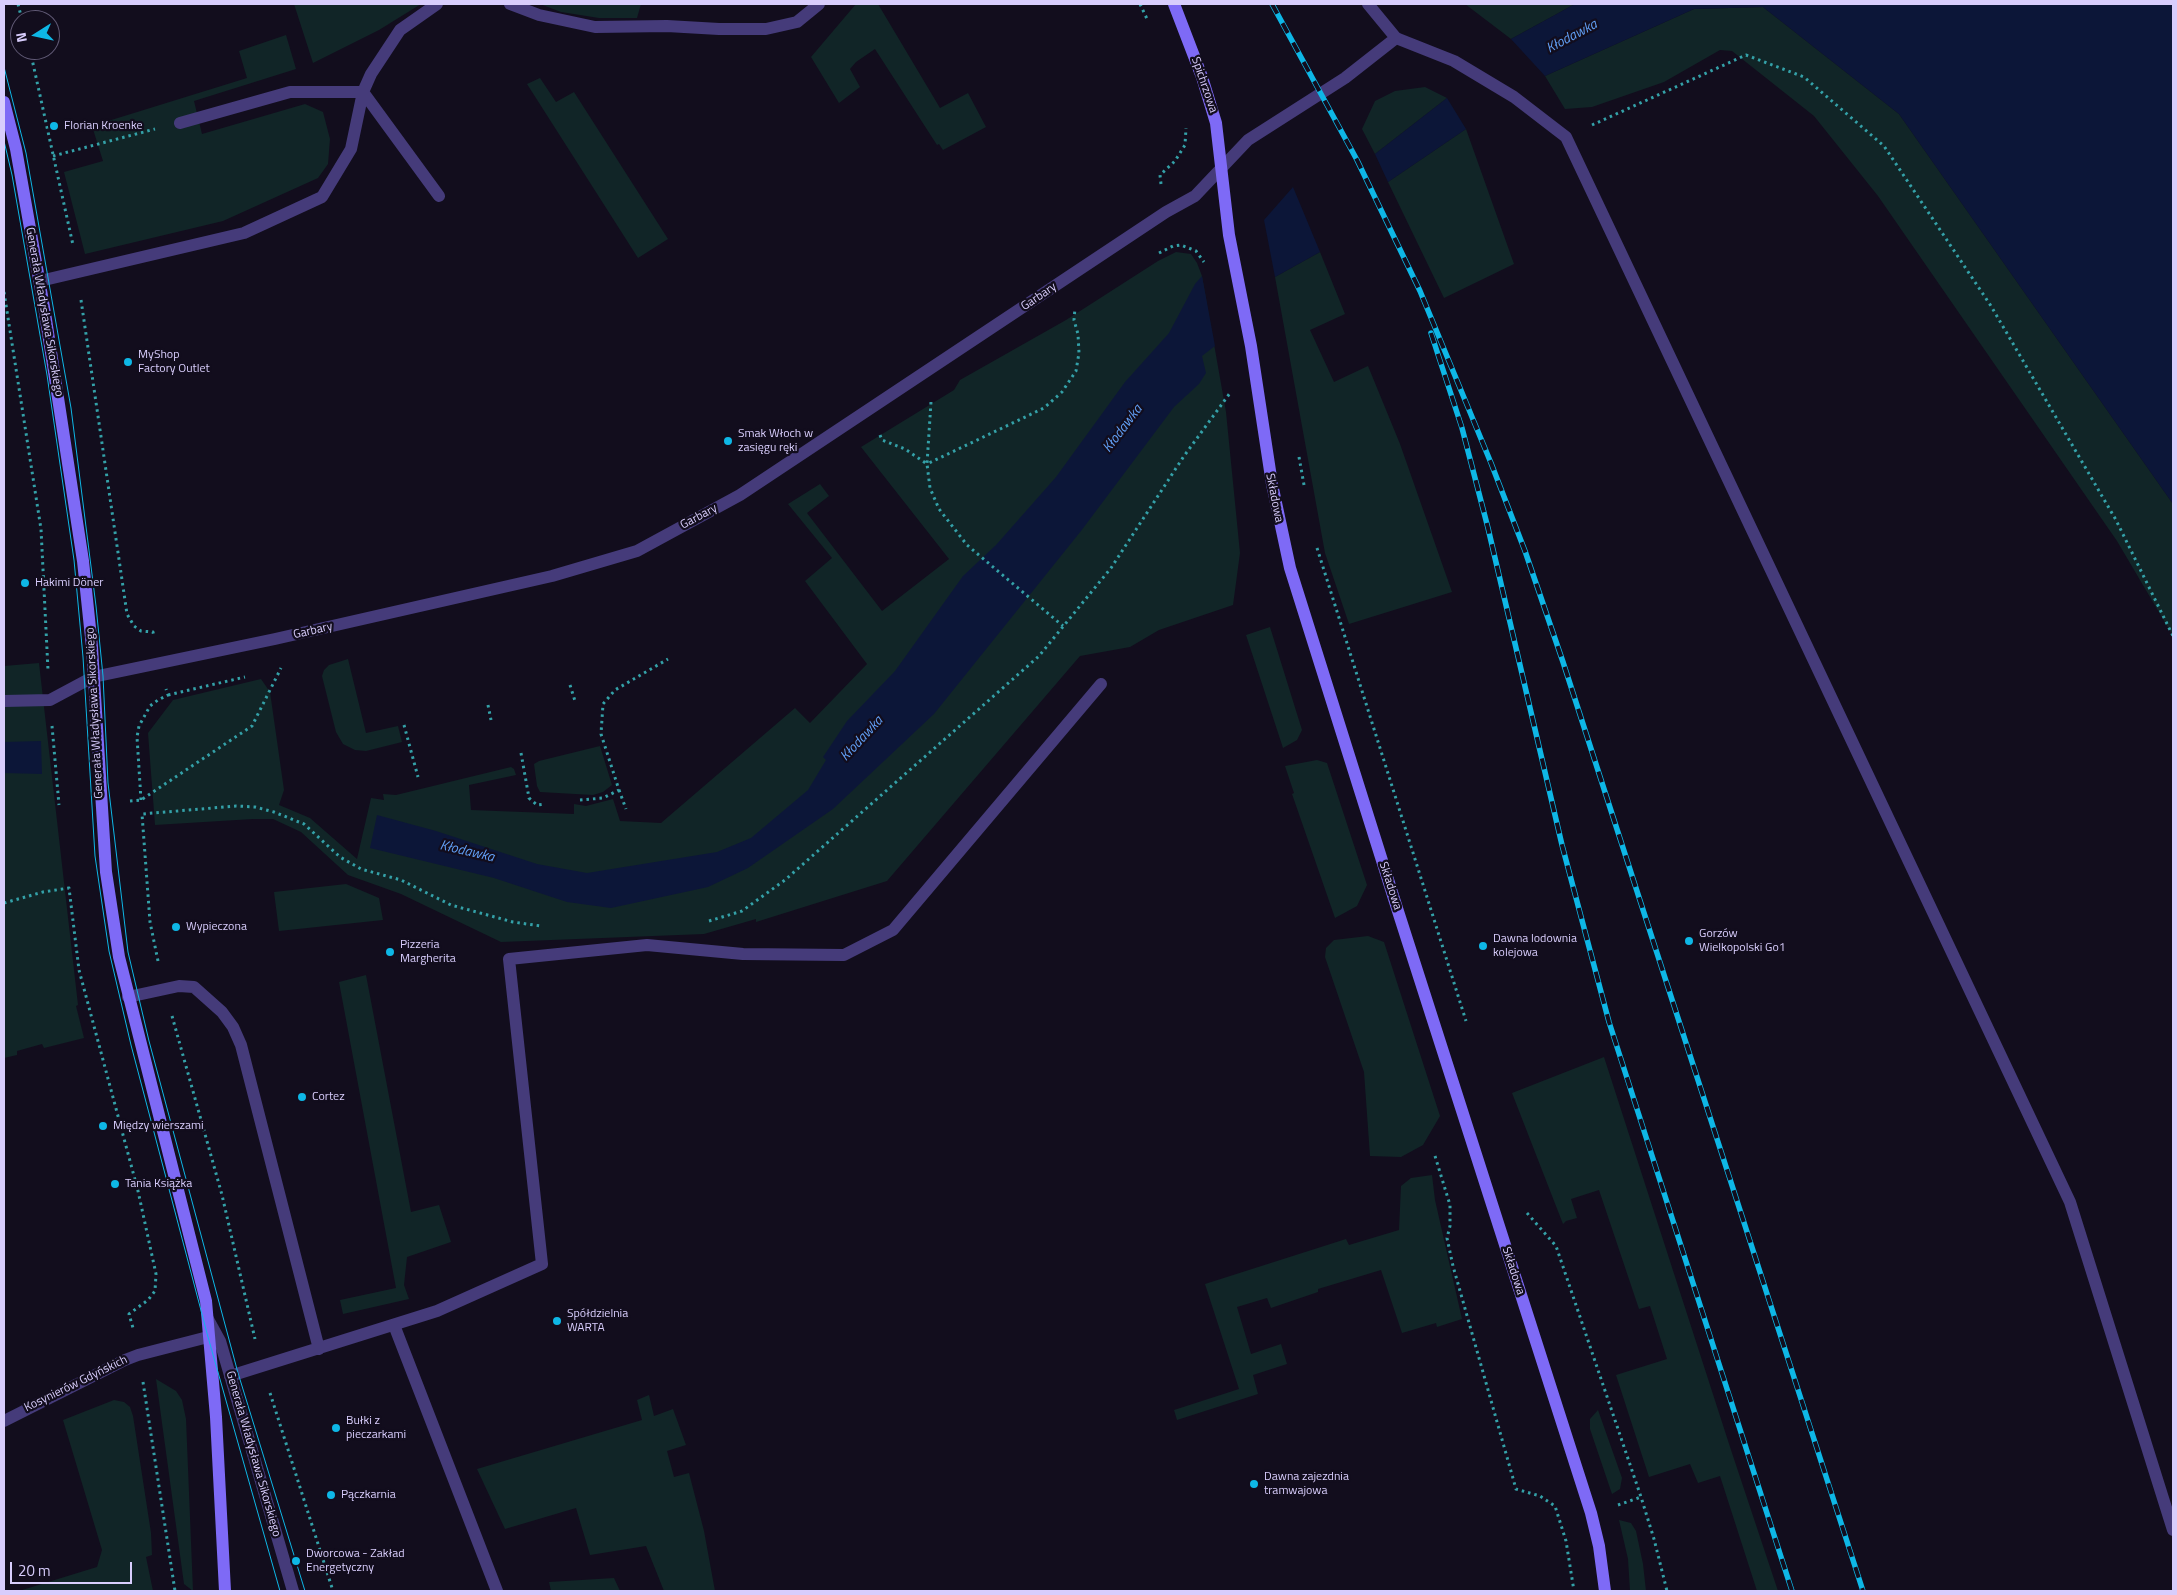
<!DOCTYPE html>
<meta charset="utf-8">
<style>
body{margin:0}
#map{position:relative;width:2177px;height:1595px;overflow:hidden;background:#120d1d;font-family:"Titillium Web",sans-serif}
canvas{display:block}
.frame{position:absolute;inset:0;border:5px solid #d8cdfc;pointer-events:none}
.north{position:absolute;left:10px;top:10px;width:50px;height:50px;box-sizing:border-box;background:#120d1d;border:1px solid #615a76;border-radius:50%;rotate:260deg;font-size:14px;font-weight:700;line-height:20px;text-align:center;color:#d8cdfc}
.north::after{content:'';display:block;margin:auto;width:18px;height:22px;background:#0eb7e6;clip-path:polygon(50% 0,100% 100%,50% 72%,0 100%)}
.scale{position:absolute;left:10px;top:1562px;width:122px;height:22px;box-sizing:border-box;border:2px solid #d8cdfc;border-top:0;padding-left:6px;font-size:15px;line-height:18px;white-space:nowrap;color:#d8cdfc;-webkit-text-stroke:4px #120d1d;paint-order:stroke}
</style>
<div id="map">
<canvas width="2177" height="1595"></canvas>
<div class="frame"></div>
<div class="north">N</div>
<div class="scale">20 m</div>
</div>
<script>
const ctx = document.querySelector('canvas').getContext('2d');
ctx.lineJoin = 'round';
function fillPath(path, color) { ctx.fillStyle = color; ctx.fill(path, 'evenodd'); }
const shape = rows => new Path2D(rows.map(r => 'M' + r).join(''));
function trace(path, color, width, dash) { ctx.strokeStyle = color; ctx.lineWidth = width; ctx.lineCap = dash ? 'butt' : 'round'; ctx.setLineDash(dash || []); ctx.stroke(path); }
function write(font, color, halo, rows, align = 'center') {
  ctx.font = font + ' "Titillium Web",sans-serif'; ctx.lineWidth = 4.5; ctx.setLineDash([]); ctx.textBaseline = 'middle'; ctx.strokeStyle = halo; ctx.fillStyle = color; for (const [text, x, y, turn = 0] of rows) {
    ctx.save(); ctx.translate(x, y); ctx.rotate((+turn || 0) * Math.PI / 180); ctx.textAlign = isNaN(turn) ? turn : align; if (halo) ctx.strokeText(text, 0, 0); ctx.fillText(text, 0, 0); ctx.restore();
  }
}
fillPath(shape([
 [294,4,421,4,379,30,313,63],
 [540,4,641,4,637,18,599,18,561,12],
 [856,4,878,4,940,108,968,93,986,127,943,150,939,144,937,145,875,49,856,62,850,69,860,87,839,103,811,57],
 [1465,4,1575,4,1511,39],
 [1763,7,1899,114,2173,504,2173,636,2117,541,1878,196,1814,116,1732,51,1720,50,1664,82,1592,107,1565,109,1545,76,1694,9],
 [286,35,296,69,194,101,202,134,305,104,323,112,330,139,328,164,318,178,223,221,85,254,64,172,103,161,92,126,247,78,239,51],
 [540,78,556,102,574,92,668,239,638,258,527,84],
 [1425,87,1447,98,1375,154,1362,129,1375,101,1395,91],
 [1466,129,1514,264,1444,298,1388,182],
 [1176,252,1191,254,1197,263,1202,276,1226,412,1240,553,1233,605,1159,630,1130,647,1080,656,887,881,756,922,756,919,704,934,501,942,401,894,348,875,301,832,273,819,253,819,155,825,148,733,173,700,261,679,270,692,284,790,279,805,310,818,357,859,371,798,384,800,383,794,396,795,511,767,514,769,516,775,469,785,471,810,574,814,574,804,586,806,613,799,620,821,661,823,795,708,810,723,867,664,805,581,832,558,788,504,820,484,829,496,807,513,882,611,949,559,861,447,954,390,960,380,1066,320,1158,261],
 [1320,252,1345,314,1310,330,1334,382,1368,366,1400,444,1452,592,1349,624,1325,553,1275,277],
 [1270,627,1302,730,1297,740,1283,748,1246,635],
 [348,659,366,733,398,726,402,742,366,751,355,750,343,744,336,732,322,676,324,670,329,665],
 [39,663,78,1005,76,1006,84,1038,44,1048,42,1044,17,1051,17,1055,4,1058,4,666],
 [600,746,612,785,603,792,593,795,540,792,537,786,534,764,539,761],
 [1317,760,1327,763,1367,885,1357,906,1335,918,1292,794,1294,793,1285,766],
 [346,884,379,898,383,920,279,931,274,892],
 [1368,936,1384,942,1440,1116,1423,1145,1401,1157,1370,1156,1364,1072,1325,957,1326,948,1334,940],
 [366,975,411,1212,439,1205,451,1242,407,1257,404,1285,409,1299,343,1314,340,1300,396,1288,339,982],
 [1604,1057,1731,1450,1778,1591,1757,1591,1720,1476,1698,1483,1690,1464,1649,1477,1616,1375,1667,1359,1650,1306,1639,1309,1599,1190,1571,1199,1577,1218,1566,1221,1563,1224,1512,1093],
 [1432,1175,1435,1200,1462,1319,1437,1327,1436,1323,1402,1333,1381,1270,1318,1289,1318,1292,1271,1308,1267,1298,1237,1307,1251,1354,1281,1344,1287,1364,1253,1375,1258,1394,1177,1420,1174,1410,1239,1389,1205,1284,1346,1239,1349,1245,1399,1230,1401,1186,1411,1178],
 [156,1379,176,1391,182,1400,186,1419,193,1591,184,1584],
 [649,1395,654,1416,673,1409,686,1445,667,1451,674,1477,689,1473,704,1531,715,1591,664,1591,646,1546,590,1555,576,1508,505,1529,477,1469,642,1420,637,1400],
 [114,1400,124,1402,130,1407,133,1416,151,1533,152,1555,146,1557,153,1591,19,1591,97,1567,102,1550,63,1420],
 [1598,1410,1622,1478,1620,1489,1612,1494,1590,1429,1590,1419],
 [1619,1520,1631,1523,1636,1531,1643,1564,1646,1591,1630,1591,1628,1559],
 [614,1578,620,1591,551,1591,549,1582]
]), '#112527');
fillPath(shape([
 [1575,4,2173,4,2173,504,1899,114,1763,7,1694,9,1545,76,1511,39],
 [1447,98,1466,129,1388,182,1375,154],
 [1293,187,1320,252,1275,277,1264,220],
 [1202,276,1215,346,1202,356,1206,373,1199,384,1174,407,1081,531,934,714,833,809,748,868,708,887,611,908,567,902,494,878,370,848,377,815,436,831,537,864,587,873,717,852,751,838,808,790,826,760,823,757,847,721,895,671,963,576,996,545,1056,477,1125,382,1169,333,1195,284],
 [41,741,42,774,4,773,4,742]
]), '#0c1638');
trace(shape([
 [18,4,22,20],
 [1140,4,1148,21],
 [30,50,73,245],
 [1592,125,1746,55,1804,77,1884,146,1991,306,2116,520,2173,636],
 [53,156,155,129],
 [1161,184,1160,175,1175,161,1185,145,1186,128],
 [1159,253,1173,246,1181,245,1196,251,1204,262],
 [4,292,41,529,48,670],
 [81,300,127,614,134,626,141,631,153,632,154,637],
 [931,402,927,464,1044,408,1062,392,1076,371,1079,353,1078,334,1074,320,1075,308],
 [880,435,882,440,905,449,927,464,930,488,939,509,967,545,1063,626],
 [1299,457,1304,485],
 [1317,548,1466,1021],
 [570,685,575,701],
 [168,695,245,677],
 [488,705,491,720],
 [404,725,418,777],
 [52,726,59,805],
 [521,753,529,798,537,805,545,804],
 [619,790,626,809],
 [141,800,137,737,139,726,150,706,158,700,168,695,166,689],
 [580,800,603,798,619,790,601,734,603,704,615,690,668,659],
 [130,801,141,800,252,726,281,668],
 [4,903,43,892,69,888,79,970,138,1191,156,1274,155,1291,148,1300,129,1314,133,1328],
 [709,921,742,911,785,880,1039,656,1111,568,1184,456,1230,393],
 [158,961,150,922,142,814,236,806,255,807,274,812,304,824,340,857,361,869,401,880,451,905,513,922,541,926],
 [172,1016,222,1195,255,1339],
 [1435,1156,1450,1205,1450,1226,1447,1238,1453,1266,1516,1489,1540,1496,1555,1506,1566,1541,1574,1591],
 [1527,1213,1556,1246,1641,1497,1654,1539,1667,1591],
 [143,1382,175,1591],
 [270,1393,333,1591],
 [1618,1505,1641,1497]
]), '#34a1a8', 3, [2.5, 4]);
trace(shape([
 [510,4,539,15,595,27,667,26,719,29,766,29,797,22,819,4],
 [1396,38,1454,61,1514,97,1566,137,2070,1202,2173,1530],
 [180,123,290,92,363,92,439,196],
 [40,281,244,233,322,197,351,149,363,92,371,74,400,30,437,4],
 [4,701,50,700,93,677],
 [128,997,179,986,194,987,222,1012,233,1027,241,1045,319,1349],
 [394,1325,497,1591],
 [230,1376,437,1311,542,1264,509,959,647,945,743,954,844,955,893,930,1101,684]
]), '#453b7a', 12);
trace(shape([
 [93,677,275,639,552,576,637,551,740,495,1166,212,1195,196,1248,140,1345,78,1396,38,1368,4],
 [208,1319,220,1341,293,1591],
 [4,1421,125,1360,138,1355,208,1337]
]), '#453b7a', 12);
trace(shape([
 [1174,4,1202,77,1216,123,1229,235,1251,346,1272,484,1290,568,1396,905,1591,1513,1599,1546,1605,1591],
 [4,102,16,149,45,313,83,561,92,647,106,872,119,957,206,1301,216,1417,225,1591]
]), '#7e6af6', 12);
trace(shape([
 [4,67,26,153,71,408,96,606,103,676,108,783,128,952,149,1041,238,1373,305,1591],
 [4,141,12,175,47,375,74,560,83,657,95,856,109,951,131,1045,208,1337,280,1591]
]), '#0eb7e6', 1);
const rail = shape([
 [1272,4,1357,160,1420,291,1491,463,1525,551,1563,662,1863,1591],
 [1431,333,1462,428,1488,528,1562,845,1609,1022,1792,1591]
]);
trace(rail, '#0eb7e6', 5.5);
trace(rail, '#120d1d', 4, [11]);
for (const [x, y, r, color] of [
 [54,126,5,"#0eb7e6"],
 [128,362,5,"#0eb7e6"],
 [728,441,5,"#0eb7e6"],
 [25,583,5,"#0eb7e6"],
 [176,927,5,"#0eb7e6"],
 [1689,941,5,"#0eb7e6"],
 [1483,946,5,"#0eb7e6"],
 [390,952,5,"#0eb7e6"],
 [302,1097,5,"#0eb7e6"],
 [103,1126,5,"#0eb7e6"],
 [115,1184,5,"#0eb7e6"],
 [557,1321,5,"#0eb7e6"],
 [336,1428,5,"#0eb7e6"],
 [1254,1484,5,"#0eb7e6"],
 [331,1495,5,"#0eb7e6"],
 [296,1561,5,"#0eb7e6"]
]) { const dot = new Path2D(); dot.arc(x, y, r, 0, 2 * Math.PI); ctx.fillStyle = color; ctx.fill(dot); trace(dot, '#120d1d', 2); }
write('12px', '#d8cdfc', '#120d1d', [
 ["Spichrzowa",1204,85,71],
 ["Garbary",1039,297,-34],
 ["Generała Władysława Sikorskiego",44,312,80],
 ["Składowa",1274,498,79],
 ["Garbary",699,517,-28],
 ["Garbary",313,631,-13],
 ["Generała Władysława Sikorskiego",95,713,-93],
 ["Składowa",1390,886,72],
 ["Składowa",1513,1271,72],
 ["Kosynierów Gdyńskich",76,1384,-26],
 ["Generała Władysława Sikorskiego",253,1454,74]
]);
write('12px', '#d8cdfc', '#120d1d', [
 ["Florian Kroenke",64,126],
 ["MyShop",138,355],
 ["Factory Outlet",138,369],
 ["Smak Włoch w",738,434],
 ["zasięgu ręki",738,448],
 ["Hakimi Döner",35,583],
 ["Wypieczona",186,927],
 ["Gorzów",1699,934],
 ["Wielkopolski Go1",1699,948],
 ["Dawna lodownia",1493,939],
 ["kolejowa",1493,953],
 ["Pizzeria",400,945],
 ["Margherita",400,959],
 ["Cortez",312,1097],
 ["Między wierszami",113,1126],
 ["Tania Książka",125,1184],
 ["Spółdzielnia",567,1314],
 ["WARTA",567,1328],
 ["Bułki z",346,1421],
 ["pieczarkami",346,1435],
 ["Dawna zajezdnia",1264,1477],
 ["tramwajowa",1264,1491],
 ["Pączkarnia",341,1495],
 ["Dworcowa - Zakład",306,1554],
 ["Energetyczny",306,1568]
], 'left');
write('italic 14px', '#619ff5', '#120d1d', [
 ["Kłodawka",1572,37,-28],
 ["Kłodawka",1123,429,-53],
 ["Kłodawka",862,739,-47],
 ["Kłodawka",467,852,13]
]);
</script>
